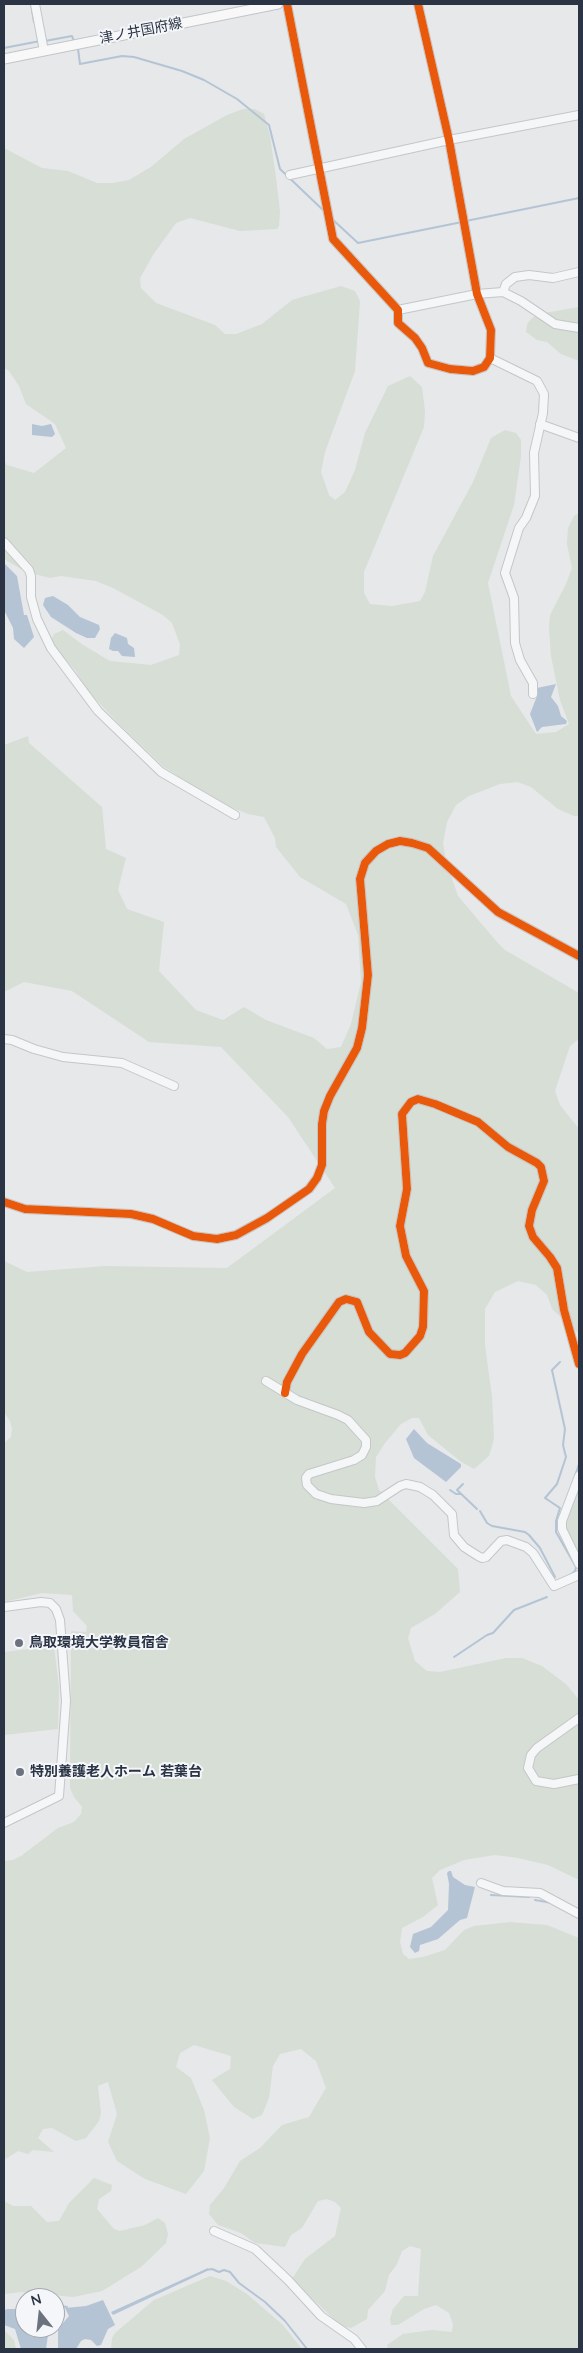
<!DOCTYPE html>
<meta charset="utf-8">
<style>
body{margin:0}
#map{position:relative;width:583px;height:2353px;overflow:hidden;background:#e6e8ea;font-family:Quicksand,sans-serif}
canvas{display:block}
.frame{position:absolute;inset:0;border:5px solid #2b3445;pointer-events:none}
.north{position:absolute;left:15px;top:2288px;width:50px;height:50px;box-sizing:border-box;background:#f4f6f9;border:1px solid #a4a8b1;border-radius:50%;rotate:344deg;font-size:14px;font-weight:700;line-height:20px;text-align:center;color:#2b3445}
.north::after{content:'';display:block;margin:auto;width:18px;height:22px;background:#6c737f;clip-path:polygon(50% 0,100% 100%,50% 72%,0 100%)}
</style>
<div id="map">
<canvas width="583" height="2353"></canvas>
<div class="frame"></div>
<div class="north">N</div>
</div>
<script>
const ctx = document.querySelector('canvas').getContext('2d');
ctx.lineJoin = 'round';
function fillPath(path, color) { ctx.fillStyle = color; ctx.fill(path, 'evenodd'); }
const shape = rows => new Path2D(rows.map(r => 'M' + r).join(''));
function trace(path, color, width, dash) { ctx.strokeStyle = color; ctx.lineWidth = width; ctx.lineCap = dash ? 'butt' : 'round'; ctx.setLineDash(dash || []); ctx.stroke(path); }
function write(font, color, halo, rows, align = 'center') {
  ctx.font = font + ' Quicksand,"Noto Sans JP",sans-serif'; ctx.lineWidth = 4; ctx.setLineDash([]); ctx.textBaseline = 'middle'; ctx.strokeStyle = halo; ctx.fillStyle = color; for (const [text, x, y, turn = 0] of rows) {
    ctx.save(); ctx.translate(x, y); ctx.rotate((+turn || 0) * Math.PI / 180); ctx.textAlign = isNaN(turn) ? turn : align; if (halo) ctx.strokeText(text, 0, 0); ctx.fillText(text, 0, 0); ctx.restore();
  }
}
fillPath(shape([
 [243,109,255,109,264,114,270,136,276,177,280,212,279,226,277,229,240,231,190,218,176,223,153,255,140,278,141,288,156,303,215,325,225,334,236,334,262,324,292,300,341,286,355,291,360,301,355,371,325,452,321,472,329,495,335,500,345,492,355,470,365,433,388,386,410,376,422,387,425,411,424,427,364,572,364,593,370,604,392,606,420,601,425,592,433,556,473,482,491,438,505,430,516,433,521,440,521,456,514,505,488,583,511,696,536,734,556,732,569,724,560,700,551,656,549,628,550,615,566,584,572,568,567,544,568,528,574,516,579,513,579,816,574,816,558,809,531,787,517,782,500,784,469,796,456,805,447,822,443,843,446,861,458,896,497,942,505,950,579,993,579,1039,570,1046,555,1091,560,1105,579,1129,579,1334,552,1309,547,1295,536,1285,518,1281,495,1292,485,1309,485,1345,492,1397,494,1439,489,1456,474,1469,460,1461,428,1435,419,1418,412,1418,401,1424,385,1443,376,1457,375,1477,379,1490,458,1569,460,1592,435,1614,411,1628,408,1638,415,1661,427,1671,440,1672,506,1658,522,1658,542,1666,567,1685,579,1700,579,1880,548,1865,518,1858,495,1855,464,1860,440,1870,432,1878,438,1905,423,1917,402,1928,400,1942,403,1954,409,1959,423,1957,445,1950,464,1930,474,1926,510,1922,547,1925,579,1938,579,2349,388,2349,387,2345,403,2334,432,2330,452,2332,453,2324,449,2313,436,2305,424,2309,398,2325,391,2325,390,2319,393,2309,404,2296,418,2296,421,2249,410,2246,402,2251,397,2264,389,2275,385,2291,368,2310,367,2319,351,2328,341,2326,292,2279,305,2259,335,2236,341,2208,335,2202,327,2199,318,2201,302,2228,291,2235,285,2247,255,2243,241,2233,218,2225,209,2214,210,2205,224,2188,240,2161,260,2148,282,2125,309,2117,326,2088,316,2061,301,2049,280,2054,273,2066,269,2098,262,2115,253,2119,234,2107,212,2080,230,2069,231,2056,194,2045,180,2053,176,2067,191,2078,204,2110,210,2138,204,2171,186,2194,145,2179,117,2161,108,2142,117,2114,108,2082,98,2086,101,2113,99,2121,86,2138,76,2141,52,2128,43,2129,38,2138,54,2152,33,2150,28,2154,18,2151,4,2160,4,1861,13,1860,21,1856,58,1828,74,1822,81,1814,82,1807,74,1797,70,1788,71,1631,86,1632,87,1626,73,1611,72,1595,42,1593,4,1602,4,1443,11,1437,12,1429,10,1421,4,1412,4,1261,27,1272,105,1266,227,1268,335,1188,288,1117,221,1047,149,1042,72,991,24,982,4,992,4,745,28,736,29,743,102,807,106,849,126,858,118,890,127,909,164,922,159,971,196,1010,223,1020,244,1007,266,1020,314,1038,327,1049,341,1047,351,1024,361,982,358,935,346,904,300,877,276,847,275,838,264,817,248,814,218,802,164,767,120,725,87,690,75,670,53,646,51,640,54,634,63,630,83,645,110,661,151,665,179,655,180,644,172,623,163,615,113,588,96,581,61,576,50,578,26,572,4,559,4,461,7,465,34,473,66,448,55,424,26,404,19,386,9,371,4,368,4,148,42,168,68,171,97,183,113,183,129,180,151,167,184,139,227,115],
 [579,307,579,361,561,354,547,342,537,340,526,332,527,324,532,318,539,314],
 [579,1489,579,1552,568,1536,566,1519],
 [54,1646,59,1687,58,1729,4,1735,4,1652],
 [94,2178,112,2185,111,2191,99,2199,97,2209,114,2229,120,2231,145,2225,158,2218,165,2223,168,2234,166,2243,141,2267,102,2291,73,2297,21,2292,4,2294,4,2201,13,2206,31,2206,47,2222,59,2221,69,2203],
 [210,2276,226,2281,247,2294,283,2325,302,2349,111,2349,112,2338,115,2333,154,2300],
 [4,2330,14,2340,16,2349,4,2349]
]), '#d6ded6');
fillPath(shape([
 [32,424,42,426,51,424,55,434,52,437,32,435],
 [4,563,17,576,24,615,27,615,34,637,24,648,14,639,13,628,4,610],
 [53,596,68,605,80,617,99,625,100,629,95,638,87,638,76,633,51,617,43,605,45,598],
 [115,633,127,638,128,644,134,648,135,657,122,656,118,651,113,651,109,649,111,638],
 [556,684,551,697,558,706,561,716,567,721,566,724,542,727,537,732,530,714,537,696,537,688],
 [414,1429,427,1443,461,1464,461,1467,446,1482,414,1458,406,1439],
 [449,1871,451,1871,453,1877,465,1885,475,1887,467,1918,460,1920,438,1939,420,1945,419,1951,415,1953,410,1947,413,1934,431,1927,448,1910,449,1884,447,1873],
 [208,2268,207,2271,113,2315,111,2312],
 [103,2300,115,2325,108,2329,101,2345,97,2346,91,2340,85,2339,81,2341,76,2349,58,2349,58,2329,69,2316,65,2308,86,2306],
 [8,2309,25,2309,25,2328,49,2328,46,2349,21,2349,15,2329,4,2325,4,2310]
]), '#b4c4d5');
trace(shape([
 [31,4,34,22],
 [45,41,72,36,74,41],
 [4,48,40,41],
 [78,49,80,64,122,56,134,57,182,71,204,80,237,99,269,125,280,169,324,211],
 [331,218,358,243,462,222],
 [466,221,579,198],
 [560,1362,552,1370,565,1429,563,1445,566,1457,557,1484,545,1498,560,1508,556,1521,556,1532,576,1567,575,1571,570,1575],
 [575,1476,579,1464],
 [463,1484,457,1490,477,1509],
 [450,1490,456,1494,461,1494],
 [480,1511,487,1523,492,1526,525,1532,529,1535,540,1548,555,1577],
 [454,1657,487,1635,493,1633,514,1610,547,1597],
 [491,1895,529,1897],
 [535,1900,552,1903],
 [565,1910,579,1918],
 [206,2270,212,2269,219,2272,224,2270,230,2272,239,2283,265,2302,285,2321,307,2349],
 [59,2306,67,2307]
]), '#b4c4d5', 2);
const minor = shape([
 [35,4,44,51],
 [287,4,333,239,398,310,398,323,415,338,422,348,428,363,450,369,473,371,484,367,490,358,491,330,477,294,449,140,418,4],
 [290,175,449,140,579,115],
 [503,292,506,284,515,277,529,275,553,278,579,272],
 [398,310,477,294,503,292,521,301,555,324,579,328],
 [490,358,537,381,544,394,543,413,534,453,535,496,526,518,519,528,505,573,514,598,515,643,520,660,533,683,533,694],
 [540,424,579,438],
 [4,542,29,570,31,576,31,597,37,619,51,648,98,711,161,772,235,815],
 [4,1039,12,1040,34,1049,63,1057,122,1063,174,1086],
 [4,1202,25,1209,131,1214,153,1219,193,1236,217,1239,236,1235,267,1218,309,1189,317,1178,322,1165,322,1124,324,1111,330,1096,357,1048,362,1028,368,975,360,879,365,863,376,851,388,844,400,841,412,843,428,848,498,912,579,956],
 [266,1381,297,1400,338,1415,348,1420,366,1440,366,1447,362,1455,354,1460,309,1474,306,1478,307,1485,316,1494,331,1499,364,1503,377,1501,400,1486,406,1484,420,1487,433,1495,452,1514,454,1535,464,1547,478,1556,482,1558,486,1557,501,1541,507,1540,526,1547,533,1553,554,1586,579,1575],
 [285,1393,287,1382,302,1354,339,1302,346,1299,357,1302,369,1332,390,1354,400,1355,405,1353,420,1336,423,1327,424,1291,406,1256,400,1226,407,1189,402,1114,411,1102,418,1099,435,1104,478,1122,508,1147,537,1163,541,1167,544,1181,532,1210,529,1226,533,1237,550,1257,557,1268,564,1310,579,1364],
 [579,1476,562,1521,562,1529,579,1564],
 [4,1607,41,1602,50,1603,56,1609,60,1620,66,1701,59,1796,4,1823],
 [579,1718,537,1748,531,1755,528,1768,536,1781,554,1784,579,1779],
 [481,1883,503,1891,540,1893,579,1914],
 [214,2231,255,2249,288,2280,321,2316,354,2339,362,2349]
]);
const major = shape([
 [4,59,278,4]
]);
trace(minor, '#c4c6c8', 10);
trace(major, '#c2c5c8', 11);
trace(minor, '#f5f6f7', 8);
trace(major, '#f8f8f8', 9);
trace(shape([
 [287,4,333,239,398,310,398,323,415,338,422,348,428,363,450,369,473,371,484,367,490,358,491,330,477,294,449,140,418,4],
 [4,1202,25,1209,131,1214,153,1219,193,1236,217,1239,236,1235,267,1218,309,1189,317,1178,322,1165,322,1124,324,1111,330,1096,357,1048,362,1028,368,975,360,879,365,863,376,851,388,844,400,841,412,843,428,848,498,912,579,956],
 [285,1393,287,1382,302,1354,339,1302,346,1299,357,1302,369,1332,390,1354,400,1355,405,1353,420,1336,423,1327,424,1291,406,1256,400,1226,407,1189,402,1114,411,1102,418,1099,435,1104,478,1122,508,1147,537,1163,541,1167,544,1181,532,1210,529,1226,533,1237,550,1257,557,1268,564,1310,579,1364]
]), '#e8590c', 8);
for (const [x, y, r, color] of [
 [19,1643,5,"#6c737f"],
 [20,1772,5,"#6c737f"]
]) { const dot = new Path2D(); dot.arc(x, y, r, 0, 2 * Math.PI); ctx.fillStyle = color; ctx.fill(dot); trace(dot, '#f4f6f9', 2); }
write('14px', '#2b3445', '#f4f6f9', [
 ["津ノ井国府線",141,31,-11]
]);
write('bold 14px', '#2b3445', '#f4f6f9', [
 ["鳥取環境大学教員宿舎",29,1643],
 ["特別養護老人ホーム 若葉台",30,1772]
], 'left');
</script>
